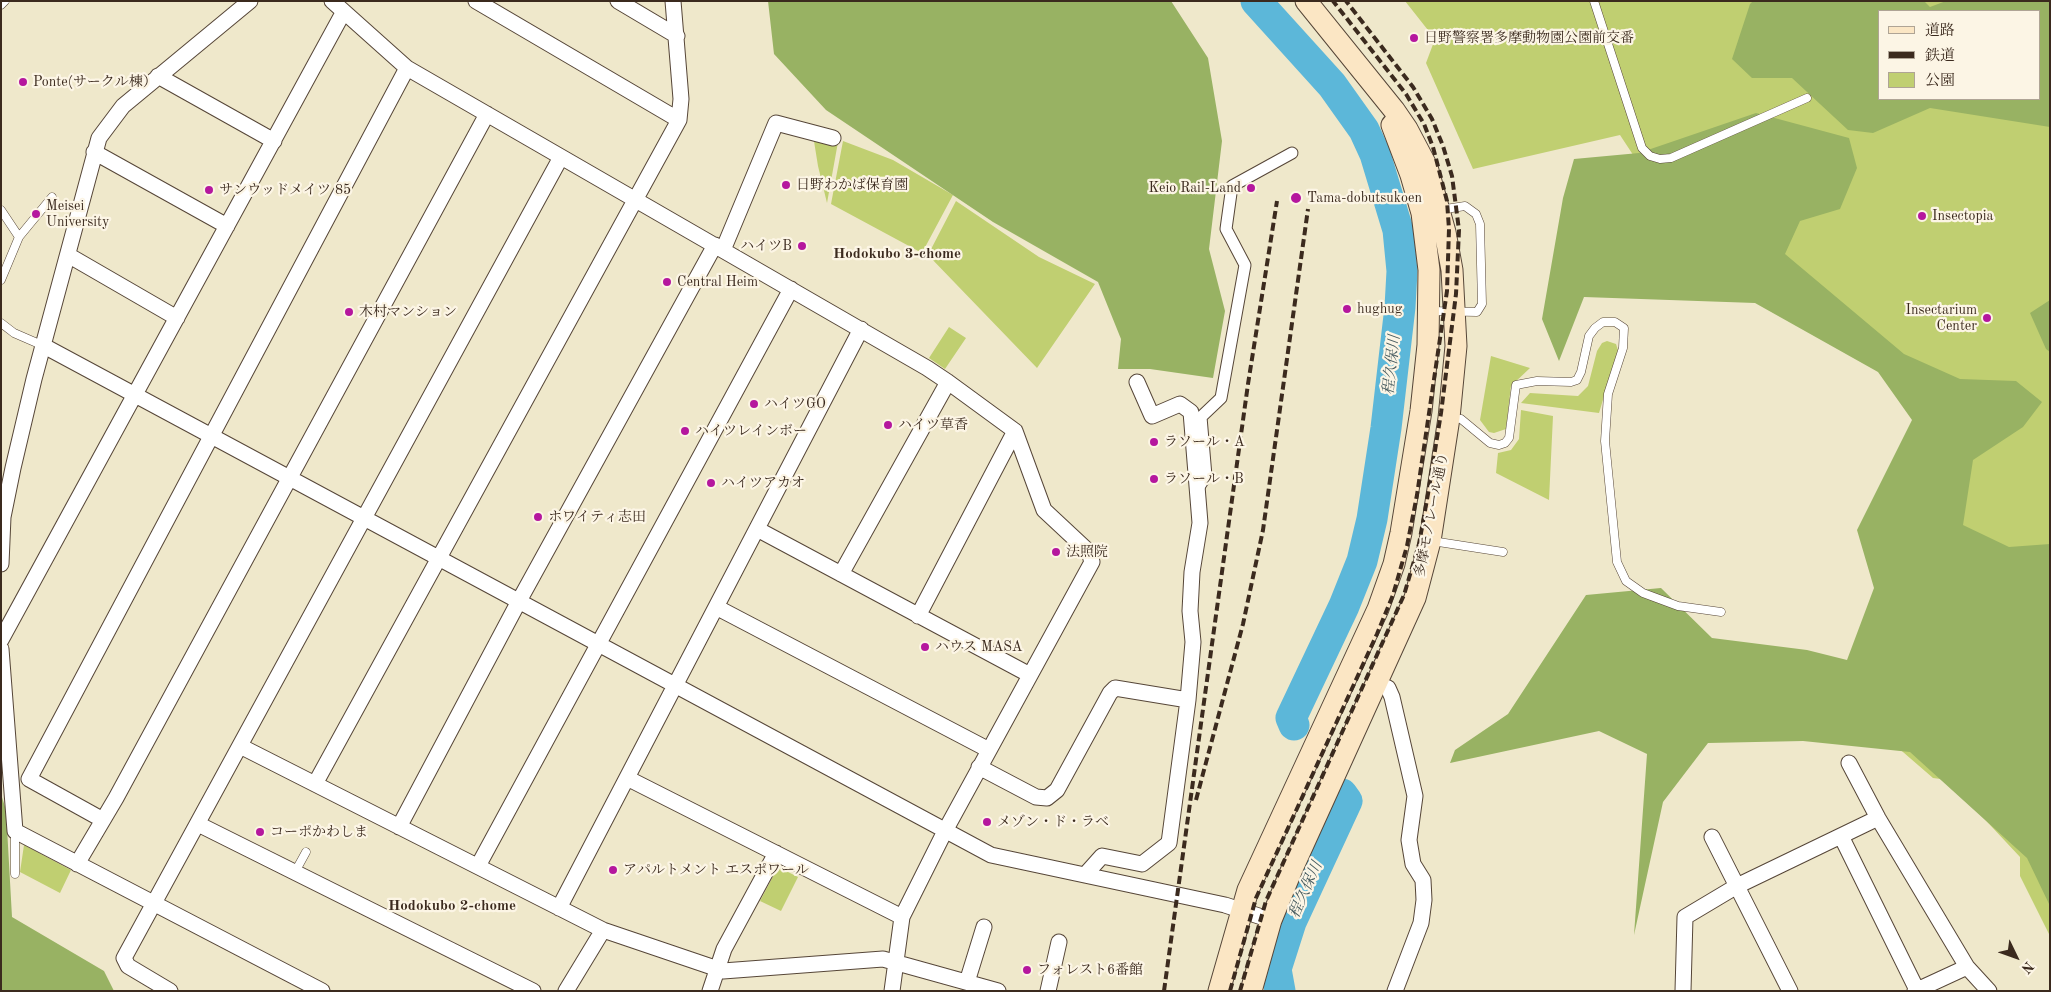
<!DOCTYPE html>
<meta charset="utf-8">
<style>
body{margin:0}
#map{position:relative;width:2051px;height:992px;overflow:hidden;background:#efe8cb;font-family:"Old Standard TT","Noto Serif JP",serif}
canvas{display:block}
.frame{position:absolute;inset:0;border:2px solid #3b2a1e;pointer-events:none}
.legend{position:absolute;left:1878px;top:10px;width:162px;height:90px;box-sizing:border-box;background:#fcf5e5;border:1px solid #afa495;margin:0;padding:6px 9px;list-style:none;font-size:15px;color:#3b2a1e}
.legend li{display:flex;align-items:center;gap:10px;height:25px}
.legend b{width:25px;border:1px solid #afa495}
.north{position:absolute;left:1991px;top:932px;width:50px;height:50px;-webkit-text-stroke:4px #fcf5e5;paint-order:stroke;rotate:132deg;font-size:14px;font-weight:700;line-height:20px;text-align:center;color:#3b2a1e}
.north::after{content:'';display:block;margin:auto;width:18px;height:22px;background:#3b2a1e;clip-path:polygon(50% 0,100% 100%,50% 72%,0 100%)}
</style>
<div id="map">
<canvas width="2051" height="992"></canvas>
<div class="frame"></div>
<ul class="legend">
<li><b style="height:6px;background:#fbe6c4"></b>道路</li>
<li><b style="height:6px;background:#3b2a1e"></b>鉄道</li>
<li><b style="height:14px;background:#c0cf71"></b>公園</li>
</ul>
<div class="north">N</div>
</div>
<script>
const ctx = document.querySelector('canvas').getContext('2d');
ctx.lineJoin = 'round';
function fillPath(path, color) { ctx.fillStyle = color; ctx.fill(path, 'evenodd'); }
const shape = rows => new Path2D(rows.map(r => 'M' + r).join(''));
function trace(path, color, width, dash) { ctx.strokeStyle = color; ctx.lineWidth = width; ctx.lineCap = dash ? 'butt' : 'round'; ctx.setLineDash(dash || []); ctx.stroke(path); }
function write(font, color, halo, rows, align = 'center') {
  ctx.font = font + ' "Old Standard TT","Noto Serif JP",serif'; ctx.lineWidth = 4.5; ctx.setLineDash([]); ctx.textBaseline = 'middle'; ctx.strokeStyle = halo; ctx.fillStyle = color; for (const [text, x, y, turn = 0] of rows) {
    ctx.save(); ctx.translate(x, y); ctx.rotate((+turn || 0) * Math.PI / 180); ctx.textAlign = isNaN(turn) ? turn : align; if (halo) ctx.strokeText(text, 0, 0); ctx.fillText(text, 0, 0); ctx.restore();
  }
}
fillPath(shape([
 [1405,1,2050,1,2050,936,2020,876,2020,857,1948,780,1933,778,1851,707,1983,416,1643,170,1620,135,1473,169,1426,63,1435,39],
 [1880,11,2040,11,2040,99,1880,99],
 [813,135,838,142,827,203,818,166],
 [843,141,893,160,953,195,922,253,831,204],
 [956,201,1039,257,1095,284,1037,368,928,255],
 [949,327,966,338,945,369,929,358],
 [1607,341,1616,344,1618,350,1599,413,1521,403,1530,393,1578,396,1588,386,1597,351,1602,343],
 [1491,356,1530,368,1511,386,1506,429,1494,433,1489,432,1480,420],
 [1521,410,1553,416,1549,500,1496,473,1498,453,1511,450,1519,439],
 [24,845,71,870,60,893,20,872],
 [778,867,798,877,781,911,760,901]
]), '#c0cf71');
fillPath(shape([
 [768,1,1171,1,1208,58,1222,141,1209,249,1225,311,1213,378,1150,369,1118,369,1121,339,1098,282,993,222,826,110,774,54],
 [1753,1,1924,1,1930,7,1946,1,2050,1,2050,127,1930,108,1873,133,1848,130,1792,78,1752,78,1732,59,1750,4],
 [1880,11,2040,11,2040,99,1880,99],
 [1756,113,1849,138,1857,168,1840,209,1800,221,1785,254,1904,354,1960,379,2016,381,2042,402,2023,427,1973,460,1963,525,2009,547,2050,544,2050,906,2027,858,1910,752,1803,741,1708,743,1663,802,1634,935,1647,754,1599,731,1450,763,1455,750,1508,714,1586,595,1661,588,1712,638,1807,650,1847,660,1874,588,1857,530,1912,420,1878,372,1755,303,1584,297,1559,361,1542,319,1563,198,1574,159,1639,153],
 [2050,300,2050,352,2046,349,2030,313],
 [1,794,6,810,12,917,104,971,114,991,1,991]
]), '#98b263');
trace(shape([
 [1256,1,1332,85,1364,130,1375,154,1398,230,1402,271,1400,307,1386,428,1372,519,1362,561,1344,606,1291,718,1294,725],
 [1280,991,1276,969,1291,922,1347,801,1342,794]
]), '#5cb7d9', 31);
const service = shape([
 [1594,1,1642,148,1650,156,1660,159,1671,158,1807,98],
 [1,5,5,1],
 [1,210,19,237],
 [1,280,19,237,52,197],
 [1430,311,1477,312,1482,304,1480,224,1476,214,1465,206,1439,210],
 [1,323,14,333,44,346],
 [1451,418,1461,419,1490,443,1499,445,1505,443,1509,438,1516,385,1537,381,1571,382,1577,380,1581,372,1589,336,1595,328,1603,322,1615,322,1624,328,1623,348,1608,394,1605,441,1617,562,1626,581,1643,593,1678,606,1721,612],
 [1432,541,1503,552],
 [15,831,15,874],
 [295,872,306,852]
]);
const pedestrian = shape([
 [1197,490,1206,476,1201,417,1221,398,1245,265,1226,229,1232,186,1292,153]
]);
const minor = shape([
 [332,1,407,68,927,368,948,382,1015,431,1044,510,1089,552,1092,562,945,831,902,917,892,991],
 [476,1,679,120],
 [618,1,677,36],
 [158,76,274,141],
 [94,152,227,226],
 [723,250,776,123,833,138],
 [68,255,177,318],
 [44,346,991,855,1225,905,1271,920],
 [757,529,1030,675],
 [1,564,3,517,13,468,34,379,99,138,123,106,250,1],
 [841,574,948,382],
 [716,607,989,750],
 [918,616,1015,431],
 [1,640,343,13],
 [1,649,15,831,322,991],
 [1378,684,1388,688,1392,697,1415,796,1409,840,1413,864,1423,880,1424,900,1421,923,1395,991],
 [240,746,603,930,718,969,723,971,883,959,998,991],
 [1849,763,1878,818,1967,967,1989,991],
 [979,767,1036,797,1047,798,1057,790,1110,693,1115,688,1188,700],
 [627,778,902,917],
 [315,784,679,120,681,99,673,1],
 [103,820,29,779,407,68],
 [198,824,533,991],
 [399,827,519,601,715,245],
 [1841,836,1917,990],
 [1712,837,1790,991],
 [77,864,116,798,487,114],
 [478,866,791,289],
 [1085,875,1102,856,1142,864,1169,843,1188,700,1193,642,1190,611,1192,572,1200,523,1191,412,1180,404,1152,416,1137,382],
 [559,908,861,329],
 [967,982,984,927],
 [170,991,128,966,124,958,561,157],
 [566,991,603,930],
 [710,991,724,949,776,853],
 [1048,991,1059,942],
 [1683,991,1685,917,1737,886,1878,818],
 [1915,991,1967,967]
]);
const secondary = shape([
 [1219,991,1248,890,1378,609,1394,564,1401,533,1421,411,1428,345,1429,270,1422,213,1411,175,1392,125],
 [1251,991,1271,920,1292,869,1415,598,1430,541,1449,418,1456,346,1452,270,1445,232,1427,167,1407,129,1394,110,1306,1]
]);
trace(service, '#564638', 9);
trace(pedestrian, '#564638', 13);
trace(minor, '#564638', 17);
trace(secondary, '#564638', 23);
trace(service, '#fff', 8);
trace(pedestrian, '#fff', 11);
trace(minor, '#fff', 15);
trace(secondary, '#fbe6c4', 21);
trace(shape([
 [1196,800,1243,624,1263,530,1308,209],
 [1164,991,1248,384,1277,201],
 [1230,991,1256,898,1377,634,1393,595,1407,546,1417,495,1447,291,1449,229,1447,201,1433,147,1424,124,1406,94,1333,1],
 [1240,991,1266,901,1404,595,1419,544,1428,494,1441,413,1456,294,1459,230,1452,176,1443,146,1432,119,1413,87,1346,1]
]), '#3b2a1e', 4, [8, 4]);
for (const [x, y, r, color] of [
 [1414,38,5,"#b5179e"],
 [23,82,5,"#b5179e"],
 [786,185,5,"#b5179e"],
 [1251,188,5,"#b5179e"],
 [209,190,5,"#b5179e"],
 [1296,198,6,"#b5179e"],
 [36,214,5,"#b5179e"],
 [1922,216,5,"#b5179e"],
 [802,246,5,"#b5179e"],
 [667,282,5,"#b5179e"],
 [1347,309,5,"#b5179e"],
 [349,312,5,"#b5179e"],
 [1987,318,5,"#b5179e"],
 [754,404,5,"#b5179e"],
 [888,425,5,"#b5179e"],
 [685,431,5,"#b5179e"],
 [1154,442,5,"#b5179e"],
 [1154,479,5,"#b5179e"],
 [711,483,5,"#b5179e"],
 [538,517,5,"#b5179e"],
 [1056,552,5,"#b5179e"],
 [925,647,5,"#b5179e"],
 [987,822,5,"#b5179e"],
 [260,832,5,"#b5179e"],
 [613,870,5,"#b5179e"],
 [1027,970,5,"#b5179e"]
]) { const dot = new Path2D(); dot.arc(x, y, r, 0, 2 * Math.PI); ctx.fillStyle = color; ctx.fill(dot); trace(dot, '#fcf5e5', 2); }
write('14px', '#3b2a1e', '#fcf5e5', [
 ["日野警察署多摩動物園公園前交番",1424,38],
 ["Ponte(サークル棟）",33,82],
 ["日野わかば保育園",796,185],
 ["Keio Rail-Land",1241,188,"right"],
 ["サンウッドメイツ 85",219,190],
 ["Tama-dobutsukoen",1307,198],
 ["Meisei",46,206],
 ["University",46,222],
 ["Insectopia",1932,216],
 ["ハイツB",792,246,"right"],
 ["Central Heim",677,282],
 ["hughug",1357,309],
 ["Insectarium",1977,310,"right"],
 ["Center",1977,326,"right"],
 ["木村マンション",359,312],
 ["ハイツGO",764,404],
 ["ハイツ草香",898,425],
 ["ハイツレインボー",695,431],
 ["ラソール・A",1164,442],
 ["ラソール・B",1164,479],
 ["ハイツアカオ",721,483],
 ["ホワイティ志田",548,517],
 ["法照院",1066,552],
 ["ハウス MASA",935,647],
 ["メゾン・ド・ラベ",997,822],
 ["コーポかわしま",270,832],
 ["アパルトメント エスポワール",623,870],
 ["フォレスト6番館",1037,970]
], 'left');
write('14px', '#3b2a1e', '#fcf5e5', [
 ["多摩モノレール通り",1432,515,-79]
]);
write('bold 15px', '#3b2a1e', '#fcf5e5', [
 ["Hodokubo 3-chome",897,254],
 ["Hodokubo 2-chome",452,906]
]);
write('italic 15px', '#475b5f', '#fcf5e5', [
 ["程久保川",1392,365,-84],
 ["程久保川",1306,890,-66]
]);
</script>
